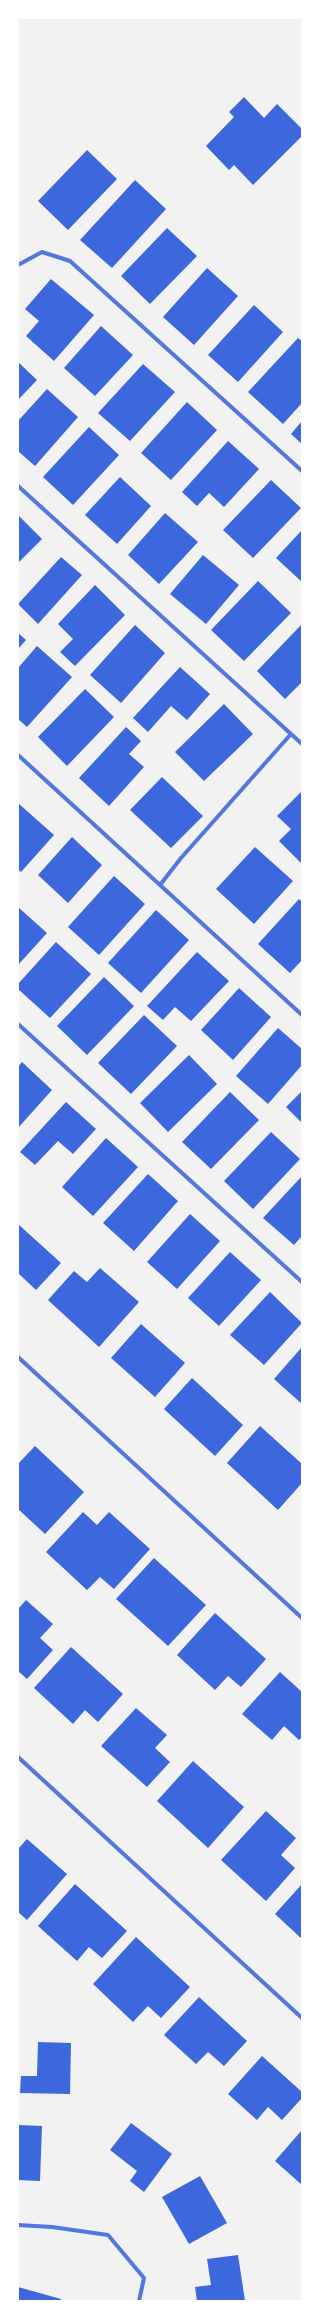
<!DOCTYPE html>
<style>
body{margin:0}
#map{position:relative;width:320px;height:2319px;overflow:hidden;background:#f2f2f2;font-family:Montserrat,sans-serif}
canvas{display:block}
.frame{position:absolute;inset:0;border:19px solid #fff;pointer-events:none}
</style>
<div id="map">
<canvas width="320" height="2319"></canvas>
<div class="frame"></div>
</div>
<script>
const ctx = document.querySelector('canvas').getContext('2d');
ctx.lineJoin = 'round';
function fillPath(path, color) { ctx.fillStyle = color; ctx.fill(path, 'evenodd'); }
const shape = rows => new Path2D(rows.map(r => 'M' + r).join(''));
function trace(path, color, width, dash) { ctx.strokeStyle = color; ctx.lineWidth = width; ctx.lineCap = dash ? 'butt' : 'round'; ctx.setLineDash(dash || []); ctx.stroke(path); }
fillPath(shape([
 [244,97,264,118,277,104,302,129,302,136,253,185,234,165,229,170,206,146,234,117,229,112],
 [87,150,117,179,68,230,38,201],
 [135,180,166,209,112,268,80,240],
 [167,228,197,256,150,304,121,276],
 [207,268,238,296,194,345,163,317],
 [51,279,94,315,54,361,26,336,39,321,25,309],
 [254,305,283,332,238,382,208,355],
 [101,326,133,355,95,396,64,368],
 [298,338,302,341,302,403,283,424,248,392],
 [18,362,37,380,18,400],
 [143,364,175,392,130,441,98,413],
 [47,389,78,417,35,466,18,451,18,421],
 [187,402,217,430,171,480,141,453],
 [302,421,302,444,291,434],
 [89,427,119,455,73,505,43,477],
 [228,441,259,469,224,507,209,493,197,506,182,492],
 [120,477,151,506,117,544,85,515],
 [271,480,301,508,253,558,223,530],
 [165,513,198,542,159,584,128,555],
 [18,515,42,539,18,563],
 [302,530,302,582,276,558],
 [203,555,239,585,206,624,170,594],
 [61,557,82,575,38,624,18,604],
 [258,581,291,613,244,661,211,630],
 [95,585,125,615,75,666,60,652,73,639,58,624],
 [302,624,302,682,285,699,257,671],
 [135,625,165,653,121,703,90,675],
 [18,633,26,640,18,649],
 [37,646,72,677,27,727,18,719,18,668],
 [180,667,210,694,187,720,171,706,148,732,133,718],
 [85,689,114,717,67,766,38,737],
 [224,704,253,734,204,781,175,752],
 [126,727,141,741,129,754,144,767,109,806,79,778],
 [162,777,203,816,171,848,130,810],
 [302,791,302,864,279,841,291,829,277,816],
 [18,803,54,835,21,872,18,869],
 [72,837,102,865,68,903,38,875],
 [255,847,293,881,254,924,216,889],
 [114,876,145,904,99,955,68,927],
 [299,899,302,902,302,960,290,973,258,944],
 [18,907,47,933,18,965],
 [156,910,189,940,141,993,108,963],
 [56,942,91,974,50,1018,18,989,18,984],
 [197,952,229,981,191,1021,175,1007,163,1020,147,1006],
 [104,977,134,1006,87,1055,57,1026],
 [239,988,271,1017,233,1060,201,1030],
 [144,1015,177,1046,131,1094,98,1063],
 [278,1028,302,1049,302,1065,268,1104,236,1076],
 [189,1055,217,1084,168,1132,140,1103],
 [22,1062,52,1090,18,1128,18,1067],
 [302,1091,302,1123,286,1107],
 [230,1092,259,1120,211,1169,182,1142],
 [66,1102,96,1129,73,1154,58,1141,35,1165,20,1152],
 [271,1132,300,1159,253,1209,224,1181],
 [106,1138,138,1167,93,1216,62,1187],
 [148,1174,178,1201,134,1251,103,1223],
 [302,1176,302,1236,294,1245,263,1218],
 [190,1214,220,1241,177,1289,147,1262],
 [18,1224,61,1263,36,1290,18,1273],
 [230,1252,261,1280,219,1326,188,1298],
 [100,1268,139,1302,99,1347,48,1300,74,1271,87,1282],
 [270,1292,302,1323,264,1365,230,1335],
 [141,1324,185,1363,155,1397,111,1358],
 [302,1347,302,1404,274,1379],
 [192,1378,243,1425,215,1456,164,1409],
 [260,1426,302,1464,302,1483,278,1510,227,1463],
 [35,1446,84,1492,45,1534,18,1509,18,1464],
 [83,1512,97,1525,109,1512,150,1549,114,1589,100,1577,87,1590,46,1552],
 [154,1558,206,1605,168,1646,116,1599],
 [26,1600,53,1624,40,1638,53,1650,27,1679,18,1671,18,1609],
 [215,1613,266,1659,241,1687,228,1676,215,1690,177,1655],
 [71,1647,123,1694,98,1722,85,1710,73,1724,34,1688],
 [280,1672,302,1692,302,1737,299,1740,284,1726,272,1740,242,1714],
 [136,1708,167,1735,155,1748,170,1762,147,1787,101,1746],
 [193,1761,244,1807,208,1848,157,1801],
 [266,1811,296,1838,281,1855,295,1868,266,1901,221,1860],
 [27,1839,67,1874,27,1920,18,1912,18,1849],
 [75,1884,127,1931,102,1958,89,1947,77,1961,38,1926],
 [302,1884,302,1939,275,1914],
 [136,1937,190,1987,161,2018,148,2006,133,2022,93,1984],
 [199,1997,247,2041,224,2066,208,2052,196,2064,164,2035],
 [38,2042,71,2043,70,2094,20,2093,21,2076,37,2076],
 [262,2056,302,2092,302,2098,282,2120,268,2107,257,2120,228,2094],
 [131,2123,172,2154,144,2192,130,2181,137,2171,110,2150],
 [18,2125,42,2126,40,2181,18,2180],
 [302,2130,302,2185,275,2161],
 [200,2176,227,2223,189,2244,162,2197],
 [238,2255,245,2301,197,2301,195,2287,211,2285,207,2259],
 [18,2287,61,2299,60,2301,18,2301]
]), '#3d67dc');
trace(shape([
 [18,265,42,252,70,261,302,471],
 [18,486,302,744],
 [18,755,302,1015],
 [160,885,181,858,291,734],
 [18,1024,302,1282],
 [18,1357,302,1618],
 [18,1757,302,2018],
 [18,2225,52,2227,108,2235,144,2278,139,2301]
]), '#5277de', 4);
</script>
